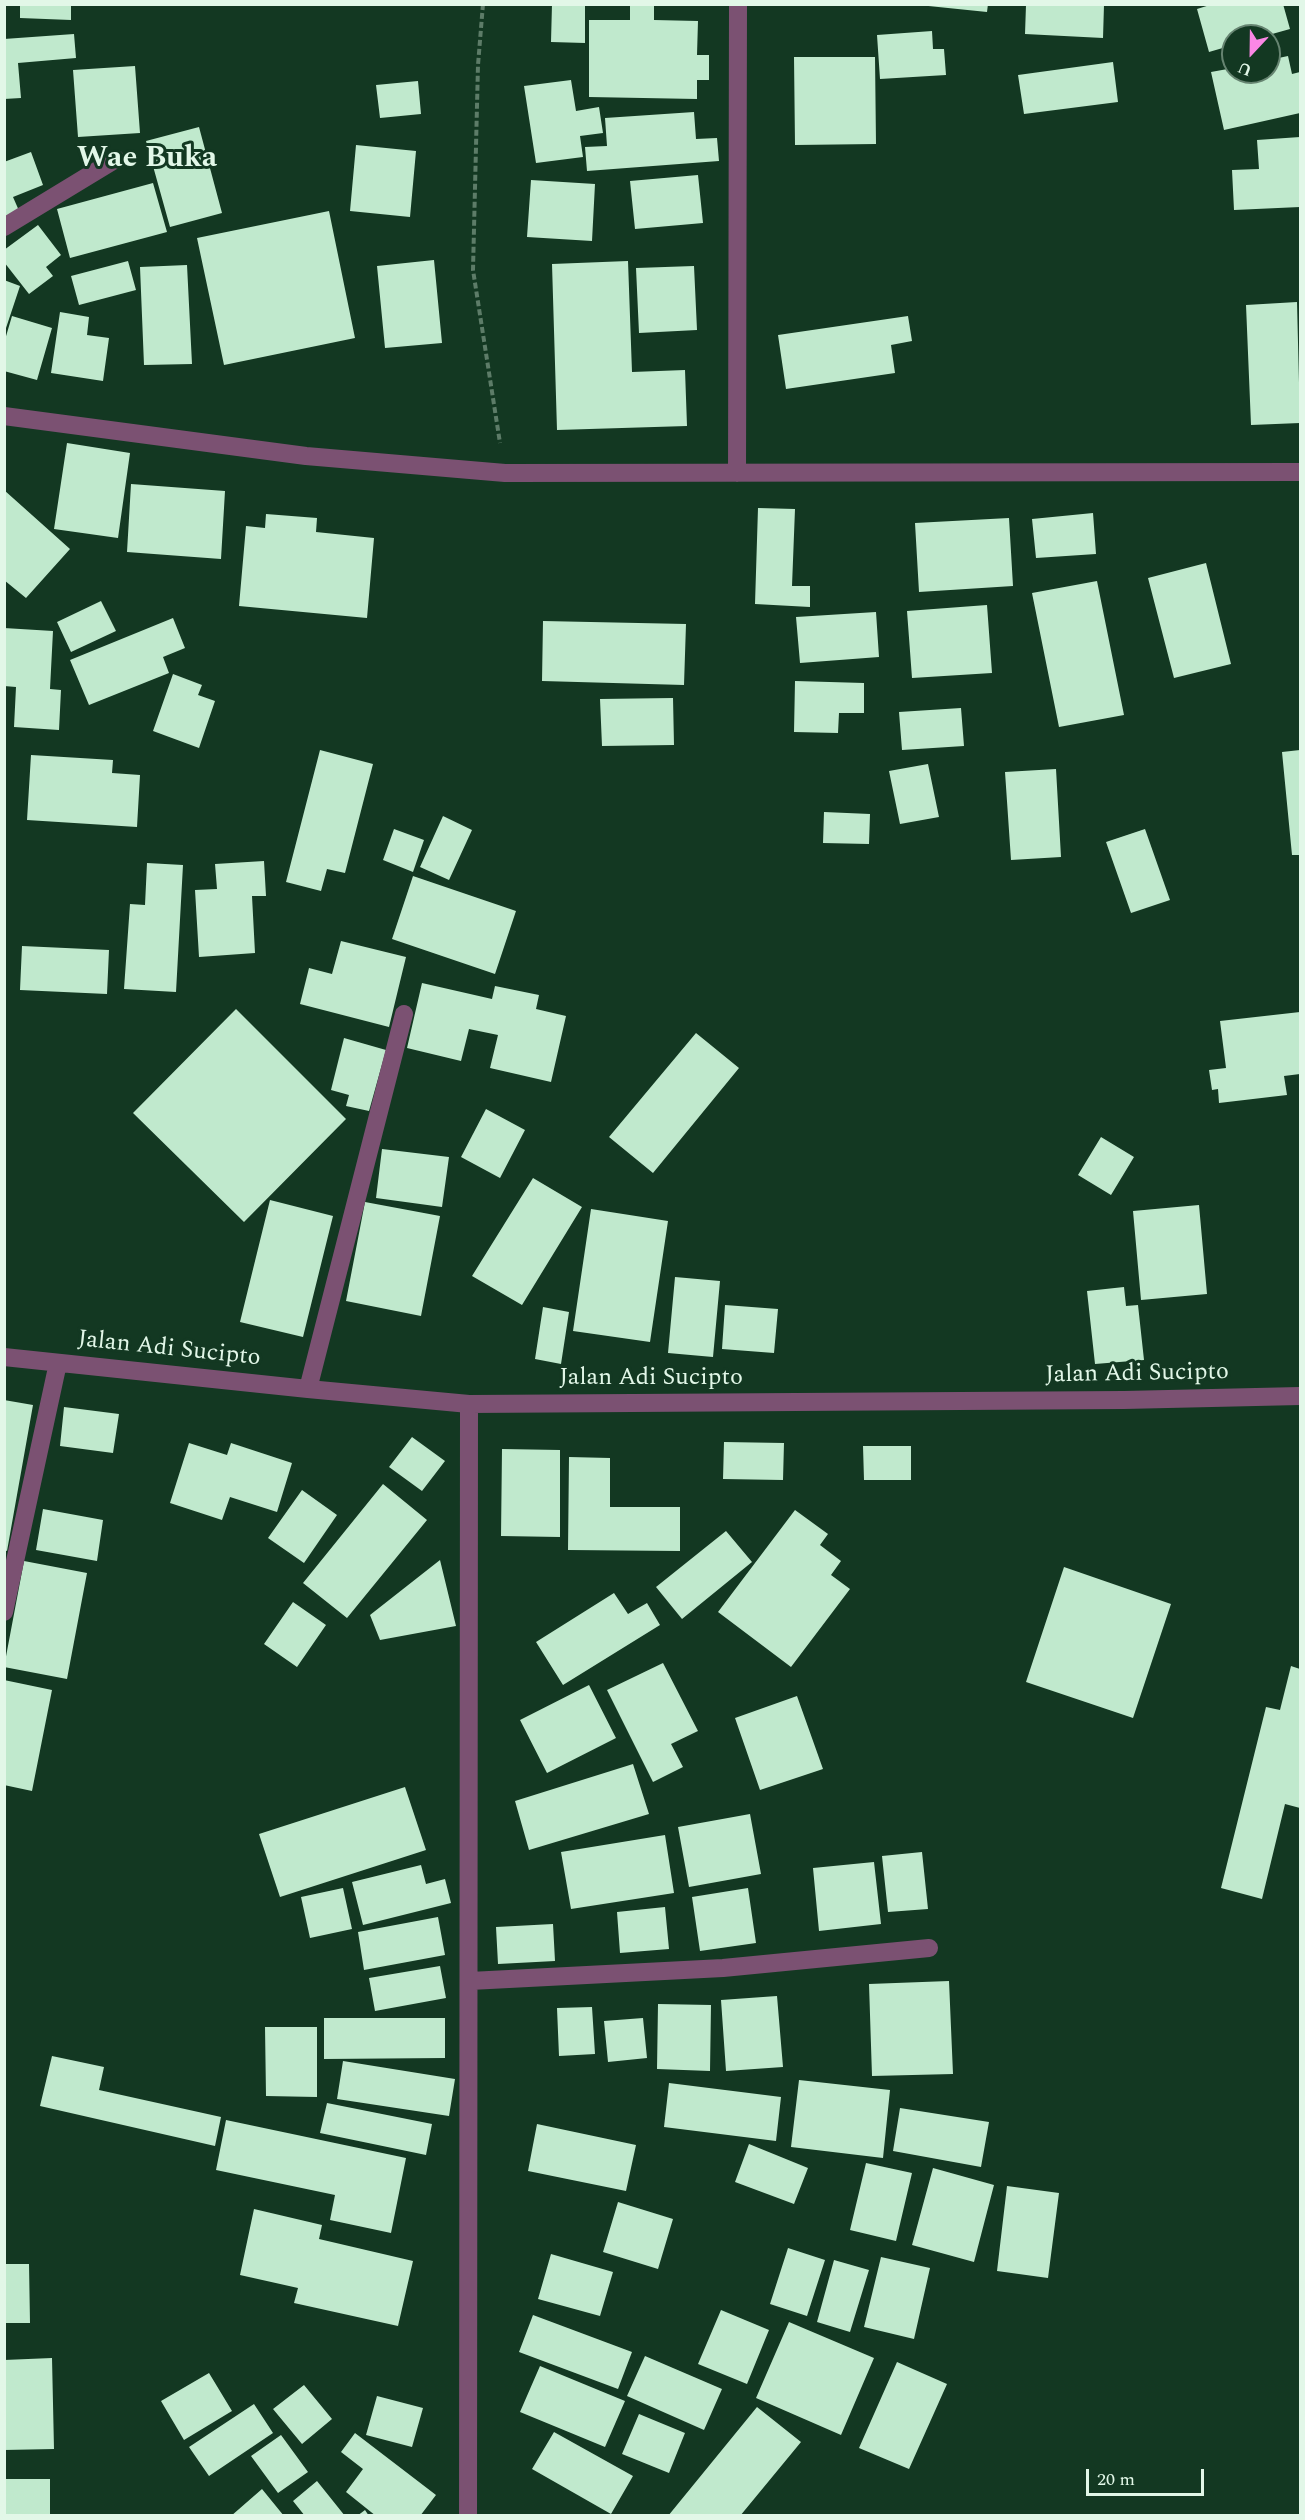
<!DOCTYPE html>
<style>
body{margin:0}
#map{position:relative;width:1305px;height:2520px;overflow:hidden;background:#133822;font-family:Spectral,serif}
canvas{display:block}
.frame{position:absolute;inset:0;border:6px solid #e2f7e8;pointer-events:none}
.north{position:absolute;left:1221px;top:24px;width:60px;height:60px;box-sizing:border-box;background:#133822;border:2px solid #668471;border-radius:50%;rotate:202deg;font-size:16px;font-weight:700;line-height:24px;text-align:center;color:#e2f7e8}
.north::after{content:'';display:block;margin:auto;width:21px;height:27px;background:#fb87e5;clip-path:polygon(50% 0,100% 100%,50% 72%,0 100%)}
.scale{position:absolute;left:1086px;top:2469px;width:118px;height:27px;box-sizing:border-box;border:3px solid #e2f7e8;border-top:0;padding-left:8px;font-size:18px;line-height:21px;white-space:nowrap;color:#e2f7e8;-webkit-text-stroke:4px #133822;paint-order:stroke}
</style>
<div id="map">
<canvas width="1305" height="2520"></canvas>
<div class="frame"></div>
<div class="north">U</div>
<div class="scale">20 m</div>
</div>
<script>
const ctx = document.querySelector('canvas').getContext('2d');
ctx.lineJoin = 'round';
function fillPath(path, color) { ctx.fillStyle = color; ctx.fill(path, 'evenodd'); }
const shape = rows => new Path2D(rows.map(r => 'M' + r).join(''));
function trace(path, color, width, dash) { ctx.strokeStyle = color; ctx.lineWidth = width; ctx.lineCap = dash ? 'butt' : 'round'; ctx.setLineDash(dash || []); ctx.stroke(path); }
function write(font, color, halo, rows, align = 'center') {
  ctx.font = font + ' Spectral,serif'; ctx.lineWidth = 6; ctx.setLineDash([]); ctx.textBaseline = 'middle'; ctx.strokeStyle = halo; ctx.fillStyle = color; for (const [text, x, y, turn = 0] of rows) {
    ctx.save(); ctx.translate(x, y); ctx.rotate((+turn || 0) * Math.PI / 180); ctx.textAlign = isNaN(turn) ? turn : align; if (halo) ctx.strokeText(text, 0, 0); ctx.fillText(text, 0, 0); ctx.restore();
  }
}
fillPath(shape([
 [20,4,71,4,71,20,20,18],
 [552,4,585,5,585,43,551,42],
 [630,4,654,4,654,20,698,21,697,55,709,55,709,80,697,80,697,99,589,97,589,20,630,20],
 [909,4,988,4,987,12],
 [1213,4,1283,4,1290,29,1265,36,1233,36,1233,45,1209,52,1197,9],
 [1026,5,1104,5,1103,38,1025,34],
 [932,31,933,49,944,49,946,75,880,79,877,35],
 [74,34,76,58,18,63,21,98,4,99,4,39],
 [1288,56,1292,74,1300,72,1300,113,1224,130,1211,72,1233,68,1233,72,1269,72,1269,60],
 [794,57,875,57,876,144,795,145],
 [1113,62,1118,102,1024,114,1018,75],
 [135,66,140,133,78,137,73,70],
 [571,80,576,111,599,107,603,133,580,136,583,157,536,163,524,86],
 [418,81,421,114,380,118,376,85],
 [694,112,696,139,717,138,719,161,587,171,585,147,607,146,605,118],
 [199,127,222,213,170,227,146,141],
 [1300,137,1300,207,1234,210,1232,170,1259,169,1257,140],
 [356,145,416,151,410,217,350,211],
 [31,152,43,185,13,197,20,213,4,219,4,162],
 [698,175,703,223,635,229,630,181],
 [531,180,595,184,592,241,527,237],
 [153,183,167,232,70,258,57,209],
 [329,211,355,338,224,365,197,238],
 [38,225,61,255,46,267,53,276,29,294,4,262,4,250],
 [434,260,442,343,385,348,377,266],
 [128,261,136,290,79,305,71,276],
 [628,261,632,372,685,370,687,426,557,430,552,264],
 [187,265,192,364,144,365,140,267],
 [694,266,697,330,639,333,636,268],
 [4,280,20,286,5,331,4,330],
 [1297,302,1300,423,1251,425,1246,305],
 [60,312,89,317,87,335,109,338,103,381,51,373],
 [12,316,52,328,37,380,4,371,4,343],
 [908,316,912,341,891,345,895,373,786,389,778,335],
 [67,443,130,453,118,538,54,529],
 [131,484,225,491,221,559,127,552],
 [4,490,70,549,26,598,4,580],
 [758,508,795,509,792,586,810,586,810,607,755,604],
 [1093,513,1096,554,1036,558,1032,519],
 [266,514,317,518,316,532,374,538,367,618,239,606,246,526,265,528],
 [1009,518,1013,586,919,592,915,523],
 [1206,563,1231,664,1174,678,1148,578],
 [1097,581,1124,715,1059,727,1032,593],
 [101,601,116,631,71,652,57,622],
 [987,605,992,673,912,678,907,611],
 [876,612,879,657,800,663,796,617],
 [173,618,185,648,163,657,169,673,89,705,70,660],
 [543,621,686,624,684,685,542,681],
 [4,628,53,631,50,689,61,690,59,730,14,727,16,687,4,686],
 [173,674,202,685,198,695,215,701,199,748,153,731],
 [795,681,864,683,864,713,839,713,838,733,794,732],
 [673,698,674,745,602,746,600,699],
 [961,708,964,746,902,750,899,712],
 [320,750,373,764,345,873,327,869,321,891,286,882],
 [1300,750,1300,855,1292,855,1282,752],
 [31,755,113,760,112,773,140,775,137,827,27,820],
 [928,764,939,817,900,824,889,771],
 [1056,769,1061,857,1011,860,1005,772],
 [824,812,870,814,869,844,823,843],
 [443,816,472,830,449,880,420,867],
 [394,829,424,840,413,872,383,860],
 [1145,829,1170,900,1131,913,1106,842],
 [264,861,266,896,252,896,255,953,199,957,195,890,217,889,215,864],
 [147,863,183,865,176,992,124,989,130,904,145,905],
 [413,876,516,911,495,974,392,939],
 [341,941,406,957,389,1027,300,1004,309,968,332,974],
 [22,946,109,950,107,994,20,990],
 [422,983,492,999,495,986,539,995,536,1009,566,1016,551,1082,490,1068,498,1035,469,1029,461,1061,407,1048],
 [236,1009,346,1119,244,1222,133,1113],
 [1300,1012,1300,1074,1284,1076,1287,1095,1219,1103,1218,1089,1212,1090,1209,1070,1226,1068,1220,1021],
 [696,1033,739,1068,653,1173,609,1137],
 [344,1038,386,1050,369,1111,346,1106,349,1095,331,1090],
 [486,1109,525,1130,500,1178,461,1157],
 [1101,1137,1134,1157,1111,1195,1078,1175],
 [382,1149,449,1157,442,1207,376,1198],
 [533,1178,582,1207,522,1305,472,1276],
 [270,1200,333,1216,303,1337,240,1322],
 [365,1202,440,1216,421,1316,346,1301],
 [1199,1205,1207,1294,1141,1300,1133,1211],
 [591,1209,668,1221,650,1342,573,1331],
 [675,1277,720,1281,713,1357,668,1353],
 [1124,1287,1126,1306,1138,1305,1144,1360,1095,1364,1087,1291],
 [725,1305,778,1309,774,1353,722,1349],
 [543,1307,569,1312,561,1364,535,1359],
 [4,1400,33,1405,7,1551,4,1550],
 [64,1407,119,1414,113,1453,60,1446],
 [412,1437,445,1461,422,1491,389,1467],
 [724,1442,784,1443,783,1480,723,1479],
 [189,1443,227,1455,231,1443,292,1463,277,1512,230,1497,222,1520,170,1503],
 [863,1446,911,1446,911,1480,864,1480],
 [502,1449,560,1450,560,1537,501,1536],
 [569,1457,610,1458,610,1507,680,1507,680,1551,568,1550],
 [383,1484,427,1520,347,1618,303,1583],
 [302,1490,337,1515,304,1563,268,1538],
 [43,1509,103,1520,97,1561,36,1550],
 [795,1510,828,1534,820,1545,841,1561,831,1575,850,1589,791,1667,718,1612],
 [726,1531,752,1562,682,1619,656,1587],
 [440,1560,456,1626,380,1640,370,1615],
 [24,1561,87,1573,67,1679,4,1667],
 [1064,1567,1171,1604,1133,1718,1026,1682],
 [614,1593,628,1614,647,1603,660,1625,563,1685,536,1642],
 [293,1602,326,1625,297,1667,264,1644],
 [663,1663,698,1731,671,1744,683,1767,653,1782,607,1690],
 [1291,1666,1300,1669,1300,1808,1285,1804,1262,1899,1221,1888,1266,1707,1280,1710],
 [4,1680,52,1690,32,1791,4,1785],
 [589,1685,616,1738,547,1773,520,1720],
 [797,1696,823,1769,760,1790,735,1718],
 [633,1764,649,1814,529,1850,515,1801],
 [405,1787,426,1850,280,1897,259,1834],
 [750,1814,761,1874,689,1887,678,1827],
 [665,1835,674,1893,571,1909,561,1852],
 [922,1852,928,1909,888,1912,882,1856],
 [874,1862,881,1924,819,1931,813,1868],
 [421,1865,426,1884,445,1879,451,1903,363,1925,352,1882],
 [343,1888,352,1929,310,1938,301,1897],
 [748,1888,756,1943,700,1951,692,1897],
 [665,1907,669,1949,620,1953,617,1912],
 [438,1917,445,1955,364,1970,358,1932],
 [553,1924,555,1961,498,1964,496,1927],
 [440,1966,446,1998,375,2011,369,1978],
 [949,1981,953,2074,872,2076,869,1984],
 [777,1996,783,2067,726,2071,721,2000],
 [658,2004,711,2005,710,2071,657,2069],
 [592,2007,595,2054,559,2056,557,2008],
 [324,2018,445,2018,445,2058,324,2059],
 [643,2018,647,2058,608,2062,604,2021],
 [265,2027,317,2027,317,2097,266,2096],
 [52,2056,104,2067,99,2090,221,2117,215,2146,40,2106],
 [343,2061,455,2079,449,2116,337,2099],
 [799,2080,890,2090,883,2158,791,2147],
 [669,2083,781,2097,776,2141,664,2127],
 [327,2103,432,2124,426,2155,320,2133],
 [900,2108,989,2122,981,2167,893,2151],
 [226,2120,406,2158,391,2233,330,2220,335,2195,216,2170],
 [537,2124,636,2145,626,2191,528,2171],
 [749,2144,808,2168,794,2204,735,2182],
 [866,2163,912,2173,896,2241,850,2230],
 [933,2168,994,2185,974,2262,912,2245],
 [1007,2186,1059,2193,1048,2278,997,2271],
 [618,2202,673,2219,658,2269,603,2252],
 [254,2209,322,2225,319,2239,413,2261,398,2326,294,2303,298,2288,240,2275],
 [788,2248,825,2260,807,2316,770,2304],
 [551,2254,613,2272,600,2316,538,2299],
 [881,2257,930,2268,914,2339,864,2327],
 [834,2260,869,2270,850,2332,817,2322],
 [4,2264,29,2264,30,2323,4,2323],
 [721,2310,769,2330,747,2384,698,2364],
 [533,2315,632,2352,618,2389,519,2352],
 [789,2322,874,2358,841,2435,756,2398],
 [645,2356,722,2389,704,2430,627,2396],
 [52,2358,54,2449,4,2450,4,2360],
 [897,2362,947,2384,909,2469,859,2448],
 [540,2366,625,2401,605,2447,520,2412],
 [209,2373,232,2411,184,2440,161,2401],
 [304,2385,332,2419,302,2444,273,2409],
 [377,2396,423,2408,412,2447,366,2435],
 [254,2404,273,2433,209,2476,189,2447],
 [757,2407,801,2442,740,2516,668,2516],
 [639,2414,685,2433,669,2473,622,2454],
 [554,2432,633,2476,611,2514,532,2469],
 [355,2433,436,2495,420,2516,376,2516,346,2492,363,2469,341,2452],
 [281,2435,308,2472,278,2493,251,2456],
 [4,2479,50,2479,50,2516,4,2516],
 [317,2481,345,2516,305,2516,293,2501],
 [262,2489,284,2516,231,2516],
 [365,2510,369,2516,357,2516]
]), '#c0e9cd');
trace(shape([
 [483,4,478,65,473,270,500,443]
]), '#5d7c68', 4, [6, 3]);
trace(shape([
 [4,227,116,159],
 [4,416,306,456,505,473,1300,472],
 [737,473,738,4],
 [4,1357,308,1389,469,1404,1124,1400,1300,1396],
 [308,1389,404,1014],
 [4,1612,58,1363],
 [470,1981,723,1968,929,1948],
 [468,2516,469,1404]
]), '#7b5172', 18);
write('24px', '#e2f7e8', '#133822', [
 ["Jalan Adi Sucipto",169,1350,6],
 ["Jalan Adi Sucipto",1137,1375,-1],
 ["Jalan Adi Sucipto",651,1379]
]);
write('bold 30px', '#e2f7e8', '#133822', [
 ["Wae Buka",147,160]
]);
</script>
